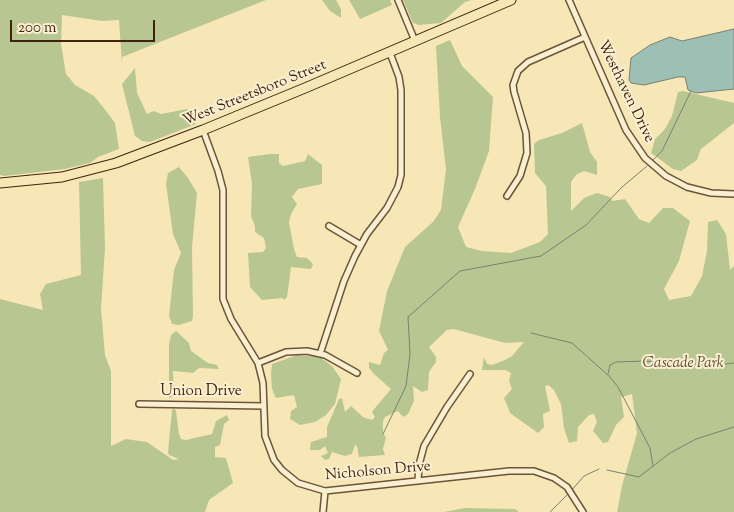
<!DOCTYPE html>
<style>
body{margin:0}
#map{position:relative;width:734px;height:512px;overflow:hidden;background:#f7e7b6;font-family:"Sorts Mill Goudy",serif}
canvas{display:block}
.scale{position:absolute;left:10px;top:20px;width:145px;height:22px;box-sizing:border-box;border:2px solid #3e230e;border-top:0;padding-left:6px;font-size:15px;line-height:18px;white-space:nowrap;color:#3e230e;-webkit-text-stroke:4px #faefd0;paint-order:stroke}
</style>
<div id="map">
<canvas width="734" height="512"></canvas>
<div class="scale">200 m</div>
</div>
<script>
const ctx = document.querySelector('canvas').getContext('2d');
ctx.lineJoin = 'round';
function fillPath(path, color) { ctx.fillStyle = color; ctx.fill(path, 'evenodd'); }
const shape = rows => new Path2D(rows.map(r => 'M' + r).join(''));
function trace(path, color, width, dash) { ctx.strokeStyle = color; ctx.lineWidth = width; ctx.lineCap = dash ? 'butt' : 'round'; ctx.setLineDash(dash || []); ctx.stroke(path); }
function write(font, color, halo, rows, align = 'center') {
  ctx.font = font + ' "Sorts Mill Goudy",serif'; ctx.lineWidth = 4; ctx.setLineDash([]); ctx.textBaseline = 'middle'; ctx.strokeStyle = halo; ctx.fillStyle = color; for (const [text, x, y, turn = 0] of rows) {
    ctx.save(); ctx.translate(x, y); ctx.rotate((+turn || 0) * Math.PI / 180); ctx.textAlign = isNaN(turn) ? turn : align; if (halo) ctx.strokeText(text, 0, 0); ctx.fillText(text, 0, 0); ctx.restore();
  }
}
fillPath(shape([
 [0,0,266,0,122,57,122,64,119,20,102,21,62,15,61,44,66,74,75,85,94,96,107,112,115,123,119,149,98,157,90,163,65,169,4,176,0,175],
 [322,0,336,0,341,9,341,18,330,11],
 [349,0,390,0,392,5,360,19],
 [403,0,472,0,465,2,441,23,419,25,413,23],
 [450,40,462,66,493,97,489,151,475,189,458,227,466,247,482,251,511,253,540,242,548,234,546,186,535,173,534,144,539,140,562,133,582,123,590,152,597,162,597,175,584,171,576,175,571,182,571,211,584,198,597,193,610,197,612,201,625,199,639,219,649,223,663,208,673,208,690,221,679,261,664,289,669,300,691,296,702,276,707,251,708,222,717,220,726,234,730,270,734,266,734,512,617,512,622,486,637,433,632,394,621,397,624,417,616,425,608,442,603,443,593,431,597,422,594,414,589,415,578,427,577,441,569,443,564,428,561,404,554,390,548,385,545,386,550,411,543,414,544,427,538,433,510,413,507,405,504,398,512,389,509,381,511,373,505,370,482,370,484,357,487,364,492,365,505,360,512,356,524,342,505,343,454,329,447,330,429,347,436,357,436,362,429,372,428,390,422,392,413,386,414,401,408,414,403,417,398,411,385,417,383,421,383,434,386,437,383,449,385,455,359,457,357,446,355,445,352,454,345,456,332,452,329,459,325,460,321,456,328,453,325,446,320,450,310,450,311,442,327,437,327,427,339,399,342,398,345,412,351,406,363,417,372,420,375,417,372,412,375,408,391,389,374,374,369,368,369,362,380,365,384,353,388,350,379,331,387,291,405,247,433,222,441,210,446,169,440,117,436,46],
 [135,68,137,93,147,114,154,111,161,114,187,109,195,114,196,124,150,142,142,141,135,136,122,84],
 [683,91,734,103,734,123,701,149,697,160,681,171,673,169,651,153,655,139,665,129,672,116,678,92],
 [269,154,279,154,279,163,283,166,305,161,308,154,322,165,322,184,298,189,292,197,297,204,291,214,289,222,294,249,297,257,307,258,313,264,311,269,291,267,287,297,284,300,282,298,262,300,250,287,248,253,263,252,266,248,264,238,255,232,255,226,251,216,252,184,248,157],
 [179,167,188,178,197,193,192,247,193,316,192,321,179,325,172,324,169,316,174,270,181,253,173,234,166,184,168,173],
 [103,178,105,248,101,309,105,355,111,371,111,446,126,439,147,442,173,460,179,459,169,455,168,452,172,410,174,408,176,411,179,434,181,439,186,440,212,434,216,421,227,415,229,420,224,424,220,445,215,447,215,457,226,458,233,483,209,500,205,512,0,512,0,299,43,310,40,294,46,284,81,275,79,182],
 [176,331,189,343,191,351,208,363,217,365,219,369,199,368,193,373,173,371,174,396,169,398,169,344,171,335],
 [297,355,320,357,332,366,341,379,335,404,326,415,315,422,300,425,290,419,291,411,297,407,294,395,276,398,272,389,271,374,272,364],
 [465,508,515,509,519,512,444,512]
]), '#b8c791');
const water = shape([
 [734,29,734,89,696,93,688,90,685,77,678,77,644,85,631,83,629,80,631,58,650,45,670,37,682,41,734,29]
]);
fillPath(water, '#9ebfb4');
trace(water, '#788172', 1);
trace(shape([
 [653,160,662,151,691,91],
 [531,333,572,343,610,377,618,387,650,448,653,466],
 [608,374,610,365,616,362,646,361,708,366,734,363],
 [383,434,406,386,410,354,408,317,460,271,541,256,586,225,621,188,647,166],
 [607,470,639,477,670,453,696,439,734,427],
 [571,491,584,476,599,469],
 [550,512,568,494]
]), '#788172', 1);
const minor = shape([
 [398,0,415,41],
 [569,0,626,130,645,158,666,176,687,187,711,193,734,194],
 [203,130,218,171,223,190,223,299,231,319,258,363,263,383,265,436,274,460,282,470,298,483,325,491,509,471,534,471,554,478,567,487,583,512],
 [507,196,520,176,527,153,526,133,514,92,513,85,518,71,528,62,585,37],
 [329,226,361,245],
 [320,354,344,281,355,256,367,234,387,208,398,187,401,175,401,90,399,77,390,53],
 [258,363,286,352,307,351,325,355,357,373],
 [139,404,264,406],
 [418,481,419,465,424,446,447,407,470,374],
 [323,512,325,491]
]);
const primary = shape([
 [0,183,62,177,116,163,203,130,305,88,511,0]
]);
trace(minor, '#6c5438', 8);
trace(primary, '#3e230e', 11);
trace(minor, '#faefd0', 5);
trace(primary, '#f7e7b6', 9);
write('15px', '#3e230e', '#faefd0', [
 ["Westhaven Drive",625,92,64],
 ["West Streetsboro Street",255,94,-22],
 ["Union Drive",201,392],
 ["Nicholson Drive",378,472,-5]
]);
write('italic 15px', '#5c4c2f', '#faefd0', [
 ["Cascade Park",683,364]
]);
</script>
